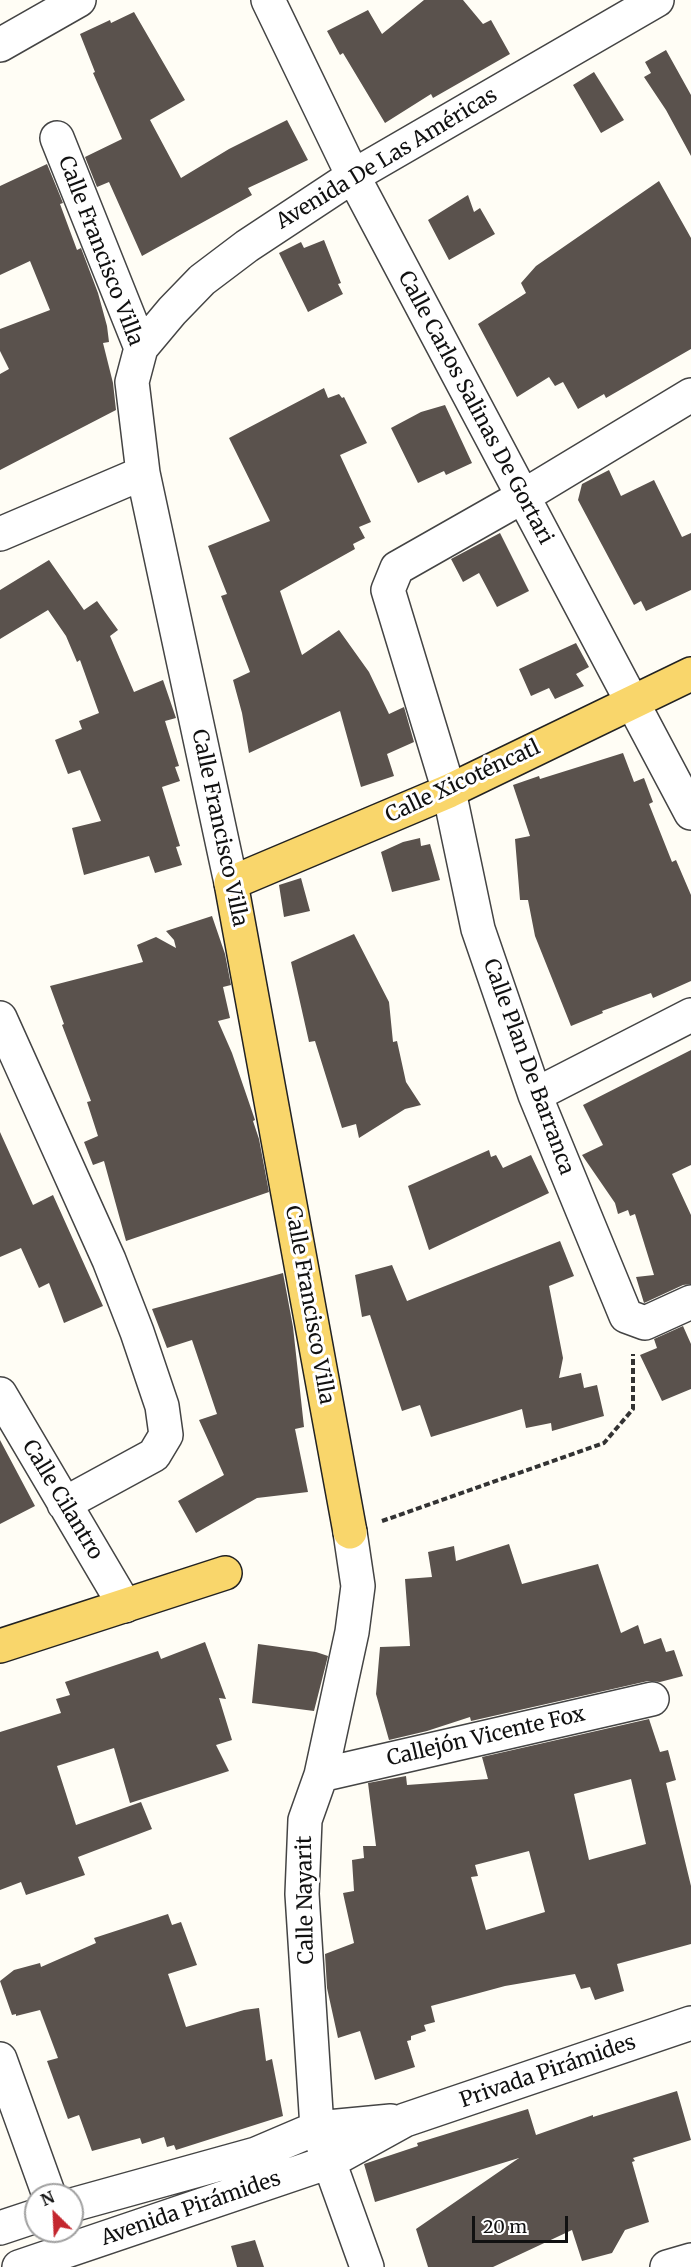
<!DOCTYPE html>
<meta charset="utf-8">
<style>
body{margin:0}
#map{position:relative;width:691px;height:2267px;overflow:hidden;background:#fffdf5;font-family:Merriweather,serif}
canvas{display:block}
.north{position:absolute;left:24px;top:2183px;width:60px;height:60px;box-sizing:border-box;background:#fff;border:2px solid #a0a0a0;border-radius:50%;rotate:336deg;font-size:16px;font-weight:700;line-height:24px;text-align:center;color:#111}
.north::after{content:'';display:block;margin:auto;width:21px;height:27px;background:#c4262e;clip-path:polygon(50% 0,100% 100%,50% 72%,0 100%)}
.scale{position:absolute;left:472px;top:2216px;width:96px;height:27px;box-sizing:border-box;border:3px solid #111;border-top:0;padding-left:8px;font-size:18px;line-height:21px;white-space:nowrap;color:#111;-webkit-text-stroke:4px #fff;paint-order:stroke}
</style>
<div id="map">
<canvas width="691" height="2267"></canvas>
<div class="north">N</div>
<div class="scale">20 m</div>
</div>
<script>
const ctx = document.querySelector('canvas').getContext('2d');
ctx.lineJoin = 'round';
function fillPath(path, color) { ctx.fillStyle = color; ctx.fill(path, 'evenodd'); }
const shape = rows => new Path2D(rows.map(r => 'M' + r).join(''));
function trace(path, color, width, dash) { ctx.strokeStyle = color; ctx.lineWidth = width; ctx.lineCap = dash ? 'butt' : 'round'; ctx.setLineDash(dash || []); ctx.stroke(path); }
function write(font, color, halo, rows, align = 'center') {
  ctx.font = font + ' Merriweather,serif'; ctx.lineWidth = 6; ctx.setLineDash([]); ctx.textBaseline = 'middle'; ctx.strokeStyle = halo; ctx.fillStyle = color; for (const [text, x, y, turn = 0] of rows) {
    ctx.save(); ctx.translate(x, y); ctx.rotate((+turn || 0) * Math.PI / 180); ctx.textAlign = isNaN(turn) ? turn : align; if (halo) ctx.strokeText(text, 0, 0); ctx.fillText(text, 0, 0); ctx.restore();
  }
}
fillPath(shape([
 [424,0,463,0,483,24,491,20,510,54,433,98,431,94,385,123,343,53,340,55,327,31,368,10,382,34],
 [134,12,185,100,150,120,181,178,229,149,287,120,308,160,248,188,252,195,142,256,109,182,97,187,85,157,122,139,93,73,95,72,80,34,110,20,111,23],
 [666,50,691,95,691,156,666,110,644,77,651,73,645,62],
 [594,72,624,120,601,133,573,85],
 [47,164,63,203,60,204,77,250,81,248,98,293,107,326,109,342,103,343,113,383,116,410,0,470,0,374,9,369,0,351,0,329,50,310,30,261,0,275,0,186],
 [659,181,691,238,691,349,606,398,604,394,578,409,563,382,555,386,549,377,517,397,478,324,526,293,521,283,536,266],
 [468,195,474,212,480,208,495,234,449,260,428,220],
 [324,240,341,283,338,284,343,294,308,312,279,253,301,242,304,248],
 [324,388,328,398,339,394,342,398,344,397,367,443,340,455,371,522,359,527,365,538,353,544,355,549,280,591,302,655,339,630,369,672,389,714,404,707,414,742,387,754,394,776,361,787,340,711,249,753,242,713,233,680,250,672,221,596,227,594,208,546,270,521,229,438],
 [445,405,472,463,446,475,444,471,418,483,391,428,421,412],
 [609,470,621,496,654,480,682,537,691,533,691,590,646,611,641,601,634,605,578,500,582,484],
 [500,533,529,591,497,607,479,573,463,582,451,559],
 [49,560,84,610,97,601,118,630,110,636,134,692,163,680,176,718,165,721,179,766,175,767,180,781,162,787,180,846,176,847,182,865,155,873,149,856,84,875,72,828,101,821,80,770,68,774,55,740,82,729,79,721,99,713,80,660,77,662,66,636,48,610,0,639,0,590],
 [576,643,589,667,576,674,584,686,555,699,549,688,531,696,519,669],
 [623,753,634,782,644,778,653,802,649,804,672,862,676,860,691,895,691,981,653,998,651,993,602,1011,603,1013,571,1026,535,936,528,900,520,900,515,839,530,836,513,785,539,776,540,779],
 [420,838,421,846,430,844,440,880,392,892,381,852,403,842],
 [301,878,310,911,284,917,279,885],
 [212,916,225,954,231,985,223,987,230,1018,218,1021,232,1053,255,1120,253,1121,259,1139,269,1192,126,1241,104,1161,93,1165,84,1142,98,1136,87,1102,91,1101,62,1025,64,1024,50,986,143,962,137,945,156,937,176,948,174,940,166,931],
 [354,934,389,1002,393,1042,397,1041,406,1082,421,1105,405,1109,359,1138,356,1124,342,1128,315,1041,309,1042,291,962],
 [691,1050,691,1165,672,1174,691,1215,691,1284,683,1285,644,1303,636,1277,654,1275,635,1214,630,1216,628,1210,618,1214,615,1203,582,1155,603,1145,583,1105],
 [0,1132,33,1205,53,1195,103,1306,64,1323,49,1283,39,1288,21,1248,0,1257],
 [489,1150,491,1157,496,1155,503,1168,531,1155,549,1193,429,1250,408,1186],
 [560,1241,574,1276,549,1286,563,1358,559,1378,581,1373,584,1388,597,1385,604,1416,552,1431,551,1423,526,1428,522,1409,431,1437,420,1405,402,1411,370,1315,362,1317,355,1275,392,1265,407,1301],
 [283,1273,293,1327,304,1427,295,1429,308,1492,257,1498,196,1533,178,1501,224,1475,199,1420,217,1414,192,1340,167,1348,152,1309],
 [683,1326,691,1344,691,1389,662,1401,640,1355,657,1348,654,1339],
 [0,1440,35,1506,0,1524],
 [509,1544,522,1584,598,1564,621,1633,638,1625,644,1644,661,1638,666,1652,674,1650,683,1676,660,1682,648,1681,471,1721,470,1717,427,1731,389,1740,376,1694,380,1647,410,1646,405,1579,432,1577,428,1552,454,1546,456,1561],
 [205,1642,226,1699,219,1698,232,1740,216,1745,229,1771,130,1803,114,1748,57,1766,76,1825,141,1802,152,1829,78,1857,85,1875,26,1895,21,1882,0,1890,0,1732,61,1713,56,1699,70,1695,65,1682,158,1651,161,1659],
 [258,1644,316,1652,328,1656,314,1711,252,1703],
 [649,1719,660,1752,668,1750,676,1780,666,1783,691,1886,691,1944,617,1964,624,1991,595,2000,590,1987,581,1989,575,1974,505,1986,431,2006,435,2022,424,2025,426,2031,411,2036,411,2040,407,2041,415,2067,375,2080,360,2031,338,2038,327,1988,325,1954,354,1943,343,1893,354,1891,352,1860,364,1858,363,1846,376,1846,368,1783,406,1776,407,1785,488,1779,482,1757],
 [631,1779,646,1844,589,1860,574,1794],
 [529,1851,545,1912,486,1930,471,1877,478,1876,475,1865],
 [168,1914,172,1925,181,1922,197,1965,168,1974,186,2027,244,2010,259,2008,266,2061,272,2059,283,2116,176,2150,174,2145,167,2147,164,2137,142,2144,140,2138,92,2151,79,2115,68,2119,47,2061,58,2058,40,2010,16,2016,16,2014,12,2015,0,1981,14,1970,40,1963,41,1967,96,1943,94,1938],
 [677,2091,691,2140,633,2158,635,2161,632,2162,649,2222,625,2230,612,2253,582,2261,572,2230,493,2267,428,2267,416,2229,519,2158,375,2202,364,2164,418,2146,417,2143,528,2109,536,2135,593,2115,593,2117],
 [255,2240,264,2267,237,2267,231,2246]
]), '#5a524d');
const minor = shape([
 [268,0,353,176,691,813],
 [0,45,79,0],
 [57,138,141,348,132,382,143,473,231,883],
 [141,348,172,311,202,280,247,246,353,176,657,0],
 [691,395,522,497,397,568,388,590,449,791,478,929,535,1095,626,1316,645,1323,691,1302],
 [0,534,143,473],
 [0,1018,109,1260,137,1332,162,1406,166,1435,154,1455,64,1504],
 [535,1095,691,1015],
 [0,1394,125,1606],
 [350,1532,358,1586,352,1632,321,1775,305,1820,302,1894,317,2128,367,2267],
 [321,1775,652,1699],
 [0,2059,49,2195],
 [72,2205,256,2154,317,2128,391,2121],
 [0,2228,36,2216],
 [19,2267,329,2162,405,2120,691,2023],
 [667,2267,691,2260]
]);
const major = shape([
 [350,1532,231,883,449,791,691,674],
 [0,1646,225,1573]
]);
trace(minor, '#444', 36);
trace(major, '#222', 36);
trace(shape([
 [382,1521,604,1443,633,1409,633,1354]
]), '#333', 4, [6, 3]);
trace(minor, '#fff', 33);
trace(major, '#f9d66b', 33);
write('21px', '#111', '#fff', [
 ["Avenida De Las Américas",387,159,-31],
 ["Calle Francisco Villa",100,251,69],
 ["Calle Carlos Salinas De Gortari",475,408,62],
 ["Calle Xicoténcatl",463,782,-25],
 ["Calle Francisco Villa",219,828,78],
 ["Calle Plan De Barranca",528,1067,70],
 ["Calle Francisco Villa",309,1305,80],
 ["Calle Cilantro",62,1500,59],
 ["Callejón Vicente Fox",486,1737,-13],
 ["Calle Nayarit",306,1900,-91],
 ["Privada Pirámides",548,2072,-19],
 ["Avenida Pirámides",191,2209,-19]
]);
</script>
